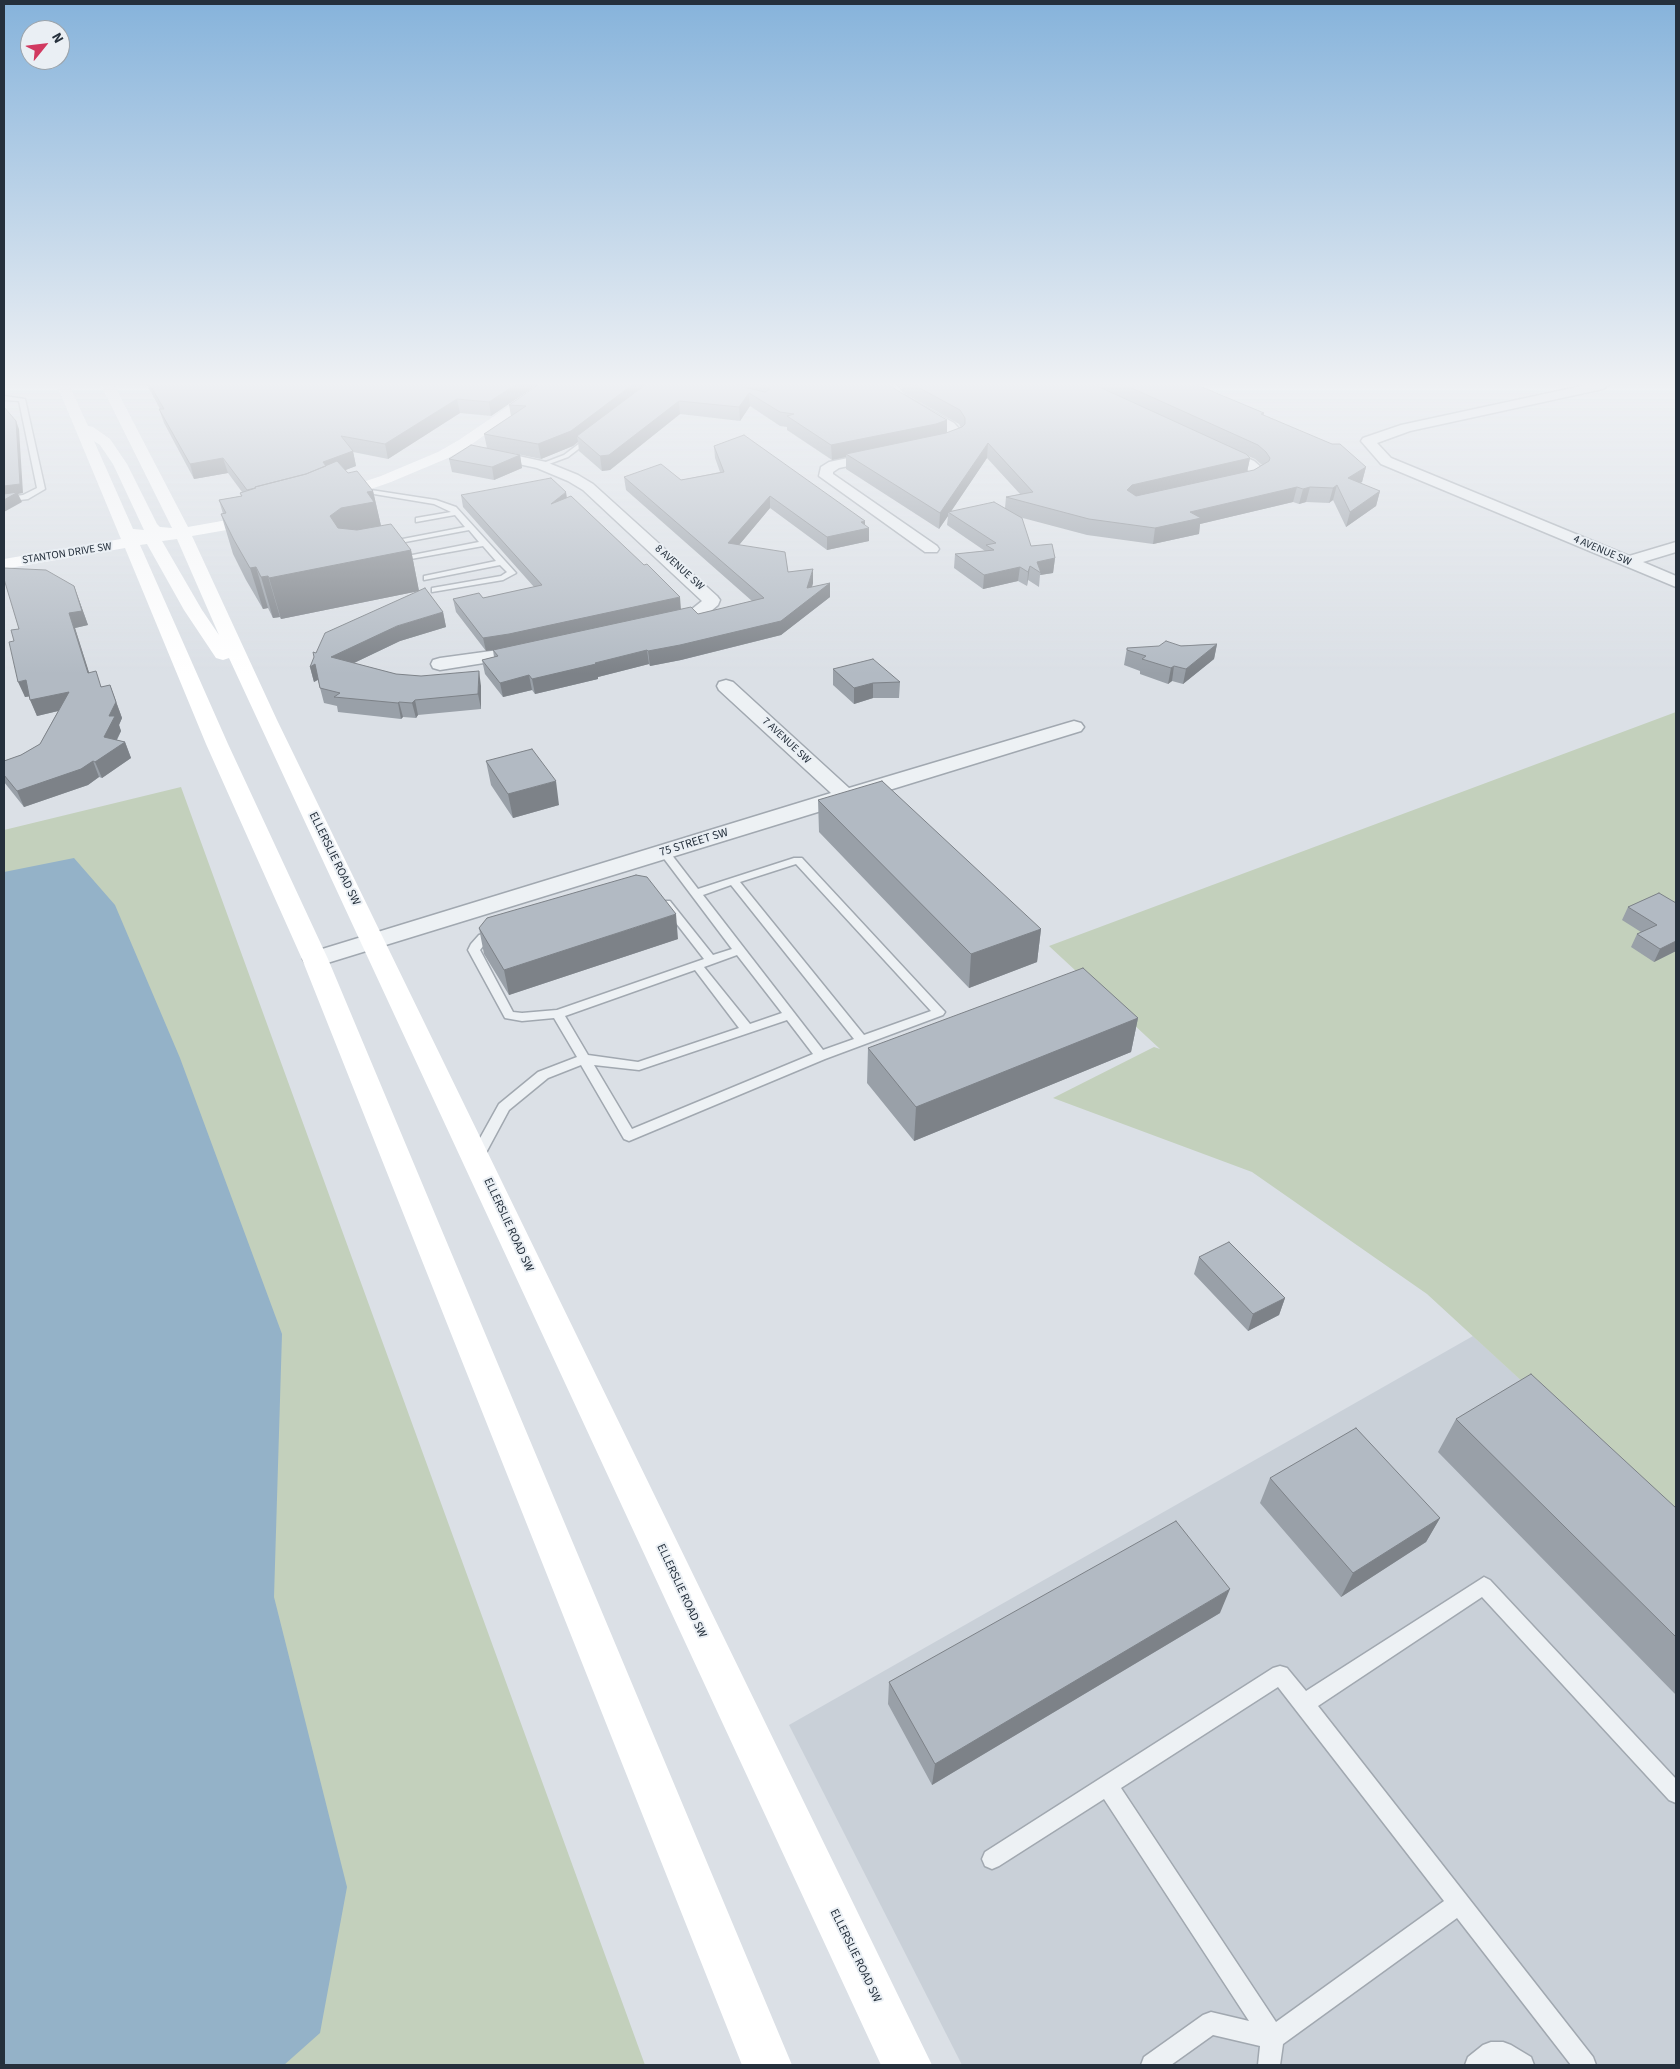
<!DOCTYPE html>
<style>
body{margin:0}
#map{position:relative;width:1680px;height:2069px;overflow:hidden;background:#dbe0e6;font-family:"Source Sans 3",sans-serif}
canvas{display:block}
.frame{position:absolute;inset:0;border:5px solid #25303c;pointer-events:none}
.north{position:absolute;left:20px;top:20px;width:50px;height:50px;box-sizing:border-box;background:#eaeff4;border:1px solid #9ba3aa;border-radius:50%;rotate:61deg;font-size:14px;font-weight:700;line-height:20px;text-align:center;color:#25303c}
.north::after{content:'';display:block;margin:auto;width:18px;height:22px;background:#d13960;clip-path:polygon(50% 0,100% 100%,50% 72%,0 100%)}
</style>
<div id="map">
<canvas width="1680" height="2069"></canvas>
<div class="frame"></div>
<div class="north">N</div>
</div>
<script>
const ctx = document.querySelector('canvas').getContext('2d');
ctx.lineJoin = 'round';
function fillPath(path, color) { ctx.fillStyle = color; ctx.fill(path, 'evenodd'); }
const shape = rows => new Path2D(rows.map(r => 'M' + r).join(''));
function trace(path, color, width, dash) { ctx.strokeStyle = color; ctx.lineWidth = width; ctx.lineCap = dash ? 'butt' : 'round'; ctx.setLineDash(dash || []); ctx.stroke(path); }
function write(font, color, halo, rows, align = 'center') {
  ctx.font = font + ' "Source Sans 3",sans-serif'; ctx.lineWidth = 4; ctx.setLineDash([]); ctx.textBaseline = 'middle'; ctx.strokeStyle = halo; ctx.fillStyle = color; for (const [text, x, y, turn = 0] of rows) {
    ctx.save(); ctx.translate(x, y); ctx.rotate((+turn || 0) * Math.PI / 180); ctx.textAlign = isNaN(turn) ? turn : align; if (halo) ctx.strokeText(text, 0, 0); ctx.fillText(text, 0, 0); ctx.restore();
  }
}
fillPath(shape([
 [1473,1336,1676,1523,1676,2065,962,2065,789,1725]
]), '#c9d0d8');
fillPath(shape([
 [1676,712,1676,1523,1427,1294,1252,1172,1053,1098,1154,1047,1160,1049,1049,946],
 [181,787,645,2065,4,2065,4,830]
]), '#c3d0bc');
fillPath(shape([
 [74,858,115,905,180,1058,282,1334,274,1597,347,1887,320,2033,284,2065,4,2065,4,872]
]), '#94b2c8');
const lane = shape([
 [4,396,25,399,45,489,28,499,4,502,4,498,23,495,37,488,19,401,4,400,4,396],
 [592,434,595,436,594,437,568,457,541,467,538,465,564,455,592,434],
 [358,488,436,500,456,507,516,573,503,580,432,592,432,588,501,576,507,572,500,565,424,580,424,576,496,561,483,546,394,562,393,560,397,558,479,542,469,530,384,546,383,544,387,542,465,527,455,515,416,522,416,518,451,512,434,504,356,491,356,489,358,488],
 [664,849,668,850,698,889,794,858,802,858,945,1012,943,1015,825,1059,629,1141,624,1139,581,1065,548,1078,509,1110,481,1162,471,1162,469,1158,499,1104,538,1072,577,1057,554,1018,522,1021,505,1018,468,950,471,944,479,935,497,930,501,932,503,934,501,936,487,941,480,950,513,1012,522,1013,557,1010,704,959,662,905,660,903,662,901,670,901,713,955,732,949,659,852,664,849],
 [796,864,931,1011,864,1035,740,882,796,864],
 [731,885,854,1039,823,1050,703,895,731,885],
 [737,955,782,1013,750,1024,704,967,737,955],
 [695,970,739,1028,638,1062,588,1055,565,1016,695,970],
 [787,1020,813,1054,632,1129,594,1065,639,1070,787,1020],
 [1484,1577,1490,1580,1676,1779,1676,1803,1669,1800,1482,1597,1318,1706,1593,2057,1596,2065,1571,2065,1457,1918,1283,2044,1280,2065,1258,2065,1260,2046,1213,2035,1171,2065,1141,2065,1144,2057,1203,2015,1211,2012,1249,2021,1104,1799,999,1866,992,1869,985,1866,982,1859,985,1852,1273,1668,1280,1666,1287,1668,1306,1691,1484,1577],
 [1278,1687,1444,1901,1276,2022,1121,1788,1278,1687],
 [1491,2042,1503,2042,1511,2045,1531,2057,1534,2065,1465,2065,1468,2057,1483,2045,1491,2042]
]);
const street = shape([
 [884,385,896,385,906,396,954,423,963,433,963,437,958,443,929,450,924,449,922,446,924,443,948,437,949,434,944,429,896,402,884,385],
 [1586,385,1609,385,1603,389,1410,431,1377,443,1391,458,1629,556,1676,542,1676,552,1643,562,1676,576,1676,587,1381,464,1361,441,1363,438,1401,425,1586,385],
 [1217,445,1254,461,1262,468,1265,474,1256,481,1230,487,1225,486,1223,483,1225,480,1250,472,1244,467,1212,452,1210,449,1217,445],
 [486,449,546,462,578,475,593,484,717,596,720,600,718,605,704,617,663,626,657,625,654,621,657,617,692,609,702,601,583,490,568,481,537,468,481,456,479,453,486,449],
 [881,451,886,452,888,455,886,458,839,468,833,472,833,474,937,546,939,549,937,552,925,552,819,476,821,467,829,462,881,451],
 [528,646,534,647,537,651,534,655,440,670,433,668,431,664,433,660,440,658,528,646],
 [726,680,733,682,849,788,1067,723,1074,721,1081,723,1084,727,1081,731,324,964,315,967,306,964,303,959,306,954,831,793,719,690,717,686,719,682,726,680]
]);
trace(lane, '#a1a8b0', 3);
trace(street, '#a1a8b0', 3);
fillPath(lane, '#edf1f4');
fillPath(street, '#edf1f4');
fillPath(shape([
 [57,385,69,385,88,426,93,427,110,439,127,464,157,524,160,527,172,528,101,385,114,385,188,527,261,514,267,516,269,519,267,522,261,524,192,536,277,720,932,2065,881,2065,229,658,223,660,216,658,184,610,147,544,140,545,228,744,328,959,792,2065,742,2065,302,959,206,744,125,548,4,569,4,559,121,539,57,385],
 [94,441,100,445,113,464,144,530,133,529,94,441],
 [177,539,219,635,202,610,162,541,177,539],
 [540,385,556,385,469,446,448,458,391,482,339,500,333,502,327,500,325,497,327,494,381,476,438,452,459,440,540,385]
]), '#fff');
fillPath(shape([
 [147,385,537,385,491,416,460,413,388,459,353,452,356,466,345,470,348,473,373,491,381,526,411,550,419,591,281,619,280,617,273,618,268,608,263,609,246,580,233,554,221,514,223,514,219,500,241,496,240,493,242,492,228,473,194,479,164,423,159,409,160,409],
 [538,385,892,385,895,389,947,420,947,433,961,428,959,424,907,395,898,385,1197,385,1264,413,1264,415,1366,467,1362,482,1360,483,1380,491,1376,506,1346,527,1333,500,1329,503,1306,502,1299,504,1293,502,1200,524,1199,534,1153,544,1087,535,1019,517,1031,546,1055,558,1053,573,1040,575,1039,587,1028,580,1027,586,1018,581,983,589,954,568,955,554,985,551,947,525,948,516,939,529,846,469,846,457,832,460,787,430,787,427,780,426,750,406,740,421,680,414,610,470,602,471,579,451,578,442,573,446,541,459,507,452,520,455,522,468,494,480,452,472,449,459,487,448,484,434,511,416,509,405],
 [1248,456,1255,459,1262,465,1254,470,1247,472,1250,458],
 [987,458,1020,494,1006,497,1005,508,951,511],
 [714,446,865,525,869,541,827,550,770,508,739,545,788,572,813,583,812,587,830,583,830,597,781,635,681,660,650,666,649,664,598,677,598,679,535,694,532,690,503,697,485,674,482,660,494,657,493,650,486,651,456,612,453,599,483,598,534,587,463,507,461,495,567,498,681,609,698,614,752,601,626,490,624,477,681,480,720,472,715,458],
 [74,586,88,625,75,628,89,673,102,687,110,685,122,718,119,725,121,731,117,740,125,742,131,758,102,778,99,777,88,785,24,807,4,782,4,761,21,755,40,744,58,711,37,716,29,696,25,697,14,641,19,629],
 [443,612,446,627,400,641,354,663,396,674,481,686,481,709,418,715,416,718,403,717,401,719,338,712,337,706,324,703,318,680,314,682,310,667,316,653],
 [1217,644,1214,659,1183,684,1172,681,1168,684,1140,674,1140,671,1124,665,1127,648],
 [833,669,900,682,899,698,873,698,854,704,833,685],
 [486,761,559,805,513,818,491,785],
 [818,800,1041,929,1037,962,969,988,819,832],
 [1659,893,1676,951,1654,962,1631,947,1637,934,1641,932,1622,920,1628,907],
 [479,928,678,939,509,995,484,954],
 [1138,1018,1131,1052,914,1141,867,1083,868,1048],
 [1199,1257,1285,1298,1279,1315,1248,1331,1194,1274],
 [1456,1419,1676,1508,1676,1695,1438,1452],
 [1270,1478,1440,1518,1426,1542,1341,1597,1260,1503],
 [1220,1613,932,1785,888,1704,889,1682]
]), '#99a0a8');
fillPath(shape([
 [515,385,537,385,491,416,489,402],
 [632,385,650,385,577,436,578,442,573,446,541,459,538,444],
 [749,393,750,406,740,421,739,407],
 [457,399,460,413,388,459,385,444],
 [679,401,680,414,610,470,602,471,600,456],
 [947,420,947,434,846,454,846,457,832,460,831,445],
 [16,421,19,429,23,493,18,494,22,502,4,512,4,486],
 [988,443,987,458,950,513,948,512,948,516,939,529,940,513],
 [353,451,356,466,333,475,323,462],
 [520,455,522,468,494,480,492,467],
 [223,458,228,473,194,479,190,464],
 [1250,458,1247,472,1125,505,1127,490,1132,485],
 [1366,467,1362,482,1344,493,1348,478],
 [1337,485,1333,500,1329,503,1333,488],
 [1297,487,1293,502,1200,524,1199,534,1153,544,1155,528,1190,512],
 [1310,487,1306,502,1299,504,1303,489],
 [373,491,382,530,340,556,330,516,341,508,367,492],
 [1380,491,1376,506,1346,527,1350,512],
 [566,492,568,504,551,504],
 [770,496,770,508,729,557,728,543],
 [865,521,865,529,869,528,869,541,827,550,827,537,861,522],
 [411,550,419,591,281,619,269,578],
 [1055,558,1053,573,1040,575,1041,573,1037,562],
 [1030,566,1028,580,1027,586,1028,572],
 [256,567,268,608,263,609,250,568],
 [1020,567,1018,581,983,589,984,575],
 [813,569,813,583,808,600,830,583,830,597,781,635,681,660,650,666,648,651,807,588],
 [268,576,280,617,273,618,261,577],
 [74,586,88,625,75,628,94,688,88,673,69,613],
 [680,597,681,610,512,648,486,651,483,638],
 [443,612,446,627,400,641,335,672,331,657,397,626],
 [1217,644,1214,659,1183,684,1186,669],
 [647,650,649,664,598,677,598,679,535,694,532,679,595,663],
 [315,664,319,679,314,682,310,667],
 [1174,666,1172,681,1168,684,1171,668],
 [479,671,481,686,481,709,478,694],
 [529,675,532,690,503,697,500,683],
 [26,680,33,696,25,697,18,682],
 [873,683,873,698,854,704,854,688],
 [110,685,122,718,119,725,121,731,111,751,125,742,131,758,102,778,95,762,104,737,109,716],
 [69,692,75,707,37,716,30,700],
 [415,700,418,715,416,718,412,703],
 [399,702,403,717,401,719,398,703],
 [93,761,99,777,88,785,24,807,17,791],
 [556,781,559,805,513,818,508,794],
 [676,914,678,939,509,995,504,970],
 [1041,929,1037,962,969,988,971,954],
 [1676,941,1676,951,1654,962,1660,949],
 [1138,1018,1131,1052,914,1141,916,1107],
 [1285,1298,1279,1315,1248,1331,1253,1314],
 [1440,1518,1426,1542,1341,1597,1353,1573],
 [1230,1589,1220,1613,932,1785,935,1764]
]), '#7d8288');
const building = shape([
 [150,385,515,385,489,402,457,399,385,444,341,436,353,451,323,462,326,466,306,474,255,487,255,488,247,490,223,458,190,464,159,409,164,409,150,385],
 [538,385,632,385,571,431,538,444,484,434,526,406,509,405,538,385],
 [645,385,735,385,765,392,770,389,762,385,892,385,895,389,947,420,936,424,831,445,787,416,794,414,780,412,749,393,739,407,679,401,609,455,600,456,577,436,645,385],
 [914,385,1095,385,1246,454,1250,458,1132,485,1127,490,1136,496,1254,470,1269,461,1270,458,1266,452,1258,445,1125,385,1197,385,1264,413,1261,414,1332,444,1340,444,1366,467,1348,478,1380,491,1350,512,1337,485,1333,488,1310,487,1303,489,1297,487,1190,512,1201,518,1155,528,1089,519,1006,497,1033,492,988,443,940,513,846,454,946,433,962,427,965,424,965,418,960,410,914,385],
 [4,407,16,421,20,484,4,486,4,407],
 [744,435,865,521,861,522,869,528,827,537,770,496,728,543,785,552,788,572,813,569,807,588,830,583,781,621,680,645,648,651,647,650,595,663,596,664,532,679,529,675,500,683,482,660,498,656,493,650,691,607,698,614,764,598,624,477,661,464,681,480,724,472,714,446,744,435],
 [471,445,520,455,492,467,449,459,471,445],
 [337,461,348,473,357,471,373,491,367,492,374,502,341,508,330,516,338,528,357,530,391,524,411,550,269,578,268,576,261,577,256,567,250,568,234,540,221,514,226,513,219,500,242,496,240,493,256,488,255,487,306,474,337,461],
 [551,478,566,492,551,504,571,496,644,565,647,564,680,597,509,634,483,638,453,599,479,593,483,598,542,585,461,495,551,478],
 [18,492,4,500,4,494,18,492],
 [994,502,1022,518,1031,546,1052,544,1055,558,1037,562,1041,573,1030,566,1028,572,1020,567,984,575,955,554,994,550,986,545,996,543,948,512,994,502],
 [4,568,46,570,74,586,82,611,69,613,88,673,96,671,101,687,110,685,116,702,109,716,115,716,104,737,125,742,95,762,93,761,81,769,17,791,4,775,4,761,21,755,40,744,69,692,30,700,26,680,18,682,9,642,14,641,11,630,19,629,4,579,4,568],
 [425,588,443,612,397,626,331,657,396,674,421,676,479,671,478,694,415,700,412,703,399,702,398,703,334,697,340,693,320,688,315,664,310,667,314,657,313,652,316,653,325,633,425,588],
 [1166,641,1181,646,1217,644,1186,669,1174,666,1171,668,1142,659,1146,656,1127,650,1127,648,1159,646,1166,641],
 [873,659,900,682,873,683,854,688,833,669,873,659],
 [532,749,556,781,508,794,486,761,532,749],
 [882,781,1041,929,971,954,818,800,882,781],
 [636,875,647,877,676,914,504,970,479,928,487,918,636,875],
 [1659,893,1676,903,1676,941,1660,949,1637,934,1657,925,1628,907,1659,893],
 [1083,968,1138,1018,916,1107,868,1048,1083,968],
 [1229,1242,1285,1298,1253,1314,1199,1257,1229,1242],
 [1531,1374,1676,1508,1676,1637,1456,1419,1531,1374],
 [1356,1428,1440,1518,1353,1573,1270,1478,1356,1428],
 [1176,1521,1230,1589,935,1764,889,1682,1176,1521]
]);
fillPath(building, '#b2bac3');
trace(building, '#7d8288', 1);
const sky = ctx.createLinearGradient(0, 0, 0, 674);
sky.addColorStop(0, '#86b3db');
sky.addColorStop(0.57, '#eff1f4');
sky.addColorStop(1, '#eff1f400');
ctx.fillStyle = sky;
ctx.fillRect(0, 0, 1680, 674);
write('11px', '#25303c', '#eaeff4', [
 ["4 AVENUE SW",1602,551,23],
 ["STANTON DRIVE SW",67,554,-9],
 ["8 AVENUE SW",679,568,42],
 ["7 AVENUE SW",786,741,43]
]);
write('12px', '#25303c', '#eaeff4', [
 ["75 STREET SW",694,843,-17],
 ["ELLERSLIE ROAD SW",334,859,64],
 ["ELLERSLIE ROAD SW",508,1225,65],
 ["ELLERSLIE ROAD SW",681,1591,65],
 ["ELLERSLIE ROAD SW",855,1956,64]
]);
</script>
